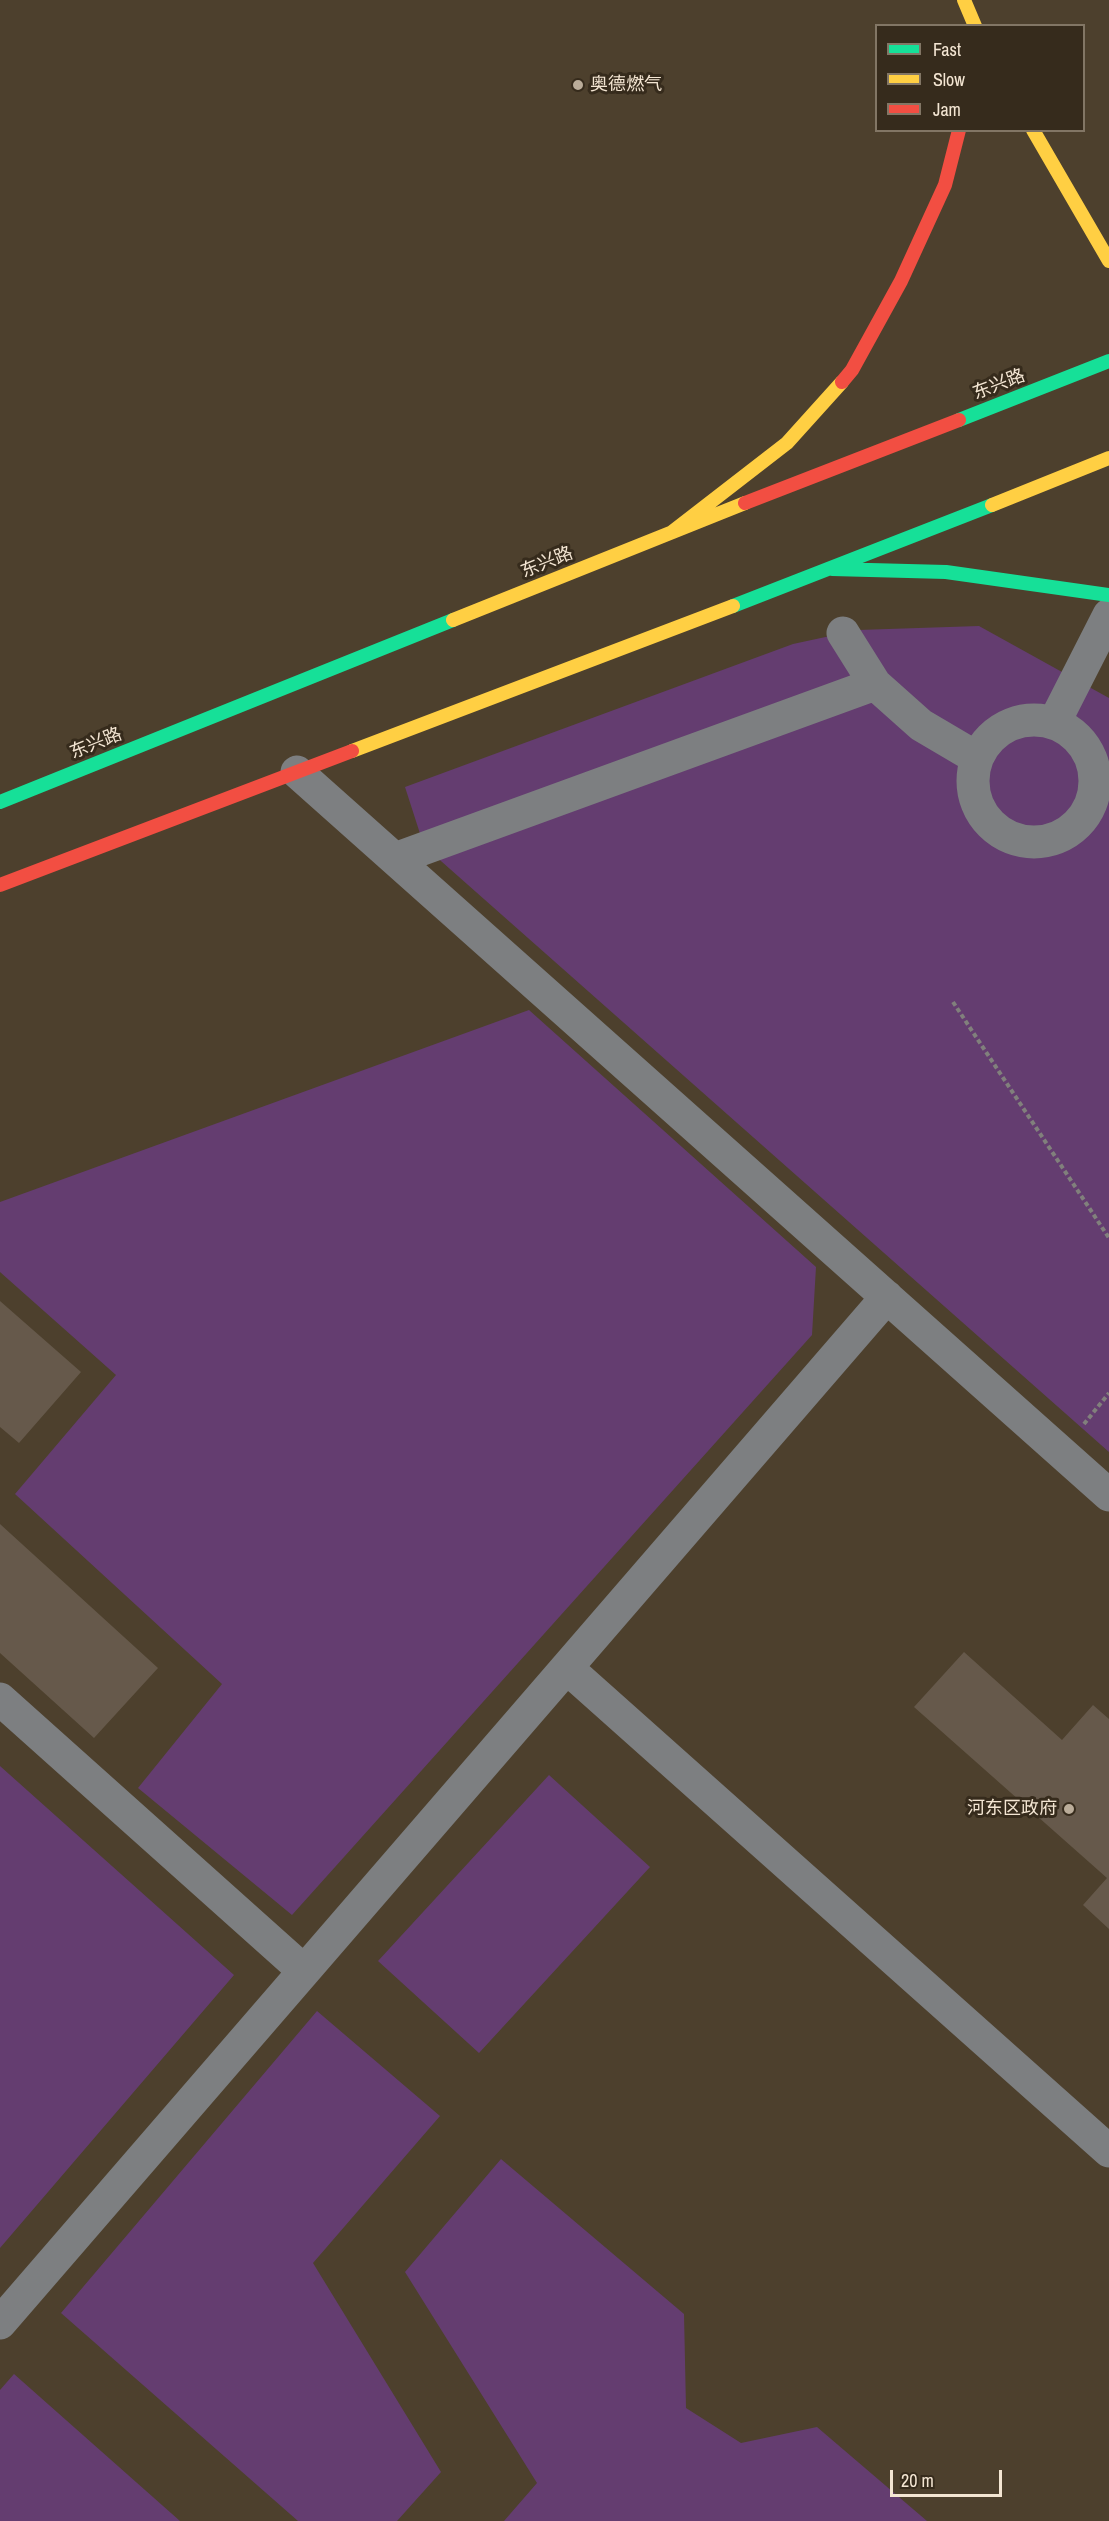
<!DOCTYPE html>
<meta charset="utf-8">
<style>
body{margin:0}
#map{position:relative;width:1109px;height:2521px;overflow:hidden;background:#4d402d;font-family:"Archivo Narrow",sans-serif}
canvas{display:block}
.legend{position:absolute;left:875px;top:24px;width:210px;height:108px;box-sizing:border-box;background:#362b1c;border:2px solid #827665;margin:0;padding:8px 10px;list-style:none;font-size:18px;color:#f4e6d3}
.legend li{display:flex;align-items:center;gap:12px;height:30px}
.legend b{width:30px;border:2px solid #827665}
.scale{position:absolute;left:890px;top:2470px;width:112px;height:27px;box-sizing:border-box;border:3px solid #f4e6d3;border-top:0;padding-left:8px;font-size:18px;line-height:21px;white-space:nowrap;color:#f4e6d3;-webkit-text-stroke:4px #362b1c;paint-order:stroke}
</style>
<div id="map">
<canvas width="1109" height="2521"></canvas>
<ul class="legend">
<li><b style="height:8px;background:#16e098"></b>Fast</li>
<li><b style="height:8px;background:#ffcf43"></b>Slow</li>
<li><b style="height:8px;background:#f24e42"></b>Jam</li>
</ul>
<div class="scale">20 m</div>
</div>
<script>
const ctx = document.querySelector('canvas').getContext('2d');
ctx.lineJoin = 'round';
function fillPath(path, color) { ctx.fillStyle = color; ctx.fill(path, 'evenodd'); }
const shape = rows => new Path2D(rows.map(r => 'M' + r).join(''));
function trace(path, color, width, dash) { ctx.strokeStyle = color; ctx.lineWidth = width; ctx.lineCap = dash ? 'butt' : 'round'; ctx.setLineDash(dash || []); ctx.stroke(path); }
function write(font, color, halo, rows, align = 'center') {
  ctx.font = font + ' "Archivo Narrow","Noto Sans SC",sans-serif'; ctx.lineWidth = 6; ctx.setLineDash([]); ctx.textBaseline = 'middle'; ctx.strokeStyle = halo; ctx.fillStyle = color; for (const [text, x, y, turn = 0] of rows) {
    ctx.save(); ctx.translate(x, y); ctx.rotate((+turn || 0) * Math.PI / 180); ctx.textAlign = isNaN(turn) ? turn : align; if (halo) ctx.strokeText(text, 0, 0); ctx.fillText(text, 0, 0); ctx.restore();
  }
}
fillPath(shape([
 [979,626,1109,698,1109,1452,424,846,405,787,793,644,858,630],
 [529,1010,816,1267,812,1335,292,1915,138,1788,222,1684,15,1494,116,1375,0,1272,0,1202],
 [0,1766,234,1975,0,2248],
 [549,1775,650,1867,479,2053,378,1961],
 [317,2011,440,2116,313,2263,441,2472,397,2521,298,2521,61,2313],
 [501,2159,684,2314,686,2408,741,2443,817,2427,927,2521,504,2521,537,2483,405,2272],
 [14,2374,180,2521,0,2521,0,2390]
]), '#643d70');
fillPath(shape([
 [0,1301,81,1372,19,1443,0,1427],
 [0,1524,158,1668,94,1738,0,1653],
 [964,1652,1062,1740,1093,1705,1109,1719,1109,1929,1083,1905,1107,1878,914,1707]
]), '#66594b');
trace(shape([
 [953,1002,1109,1238],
 [1084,1424,1109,1393]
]), '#81807c', 4, [4.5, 3]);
trace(shape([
 [843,633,875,684,921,725,977,758],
 '973 781a61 61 0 1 1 122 0a61 61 0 1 1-122 0Z',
 [1054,723,1109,615],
 [297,772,1109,1495],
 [395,859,875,684],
 [567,1668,1109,2151],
 [0,1699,304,1971],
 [0,2323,887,1297]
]), '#7d7f81', 33);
trace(shape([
 [959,420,1109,361],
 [832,569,946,572,1109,595],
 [733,606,992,505],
 [0,802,453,620]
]), '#16e098', 14);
trace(shape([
 [964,0,975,26],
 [1033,130,1109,261],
 [992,505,1109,458],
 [672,532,787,443,842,382],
 [453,620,745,503],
 [352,751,733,606]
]), '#ffcf43', 14);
trace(shape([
 [842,382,852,370,901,281,945,185,959,130],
 [745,503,959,420],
 [0,885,352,751]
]), '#f24e42', 14);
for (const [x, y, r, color] of [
 [578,85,6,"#baac99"],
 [1069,1809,6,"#baac99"]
]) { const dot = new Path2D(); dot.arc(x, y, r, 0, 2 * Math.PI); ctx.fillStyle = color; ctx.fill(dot); trace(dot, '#362b1c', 2); }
write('18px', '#f4e6d3', '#362b1c', [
 ["奥德燃气",590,85],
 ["河东区政府",1057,1809,"right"]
], 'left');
write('18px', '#f4e6d3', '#362b1c', [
 ["东兴路",999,385,-21],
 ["东兴路",547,563,-22],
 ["东兴路",96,744,-22]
]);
</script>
